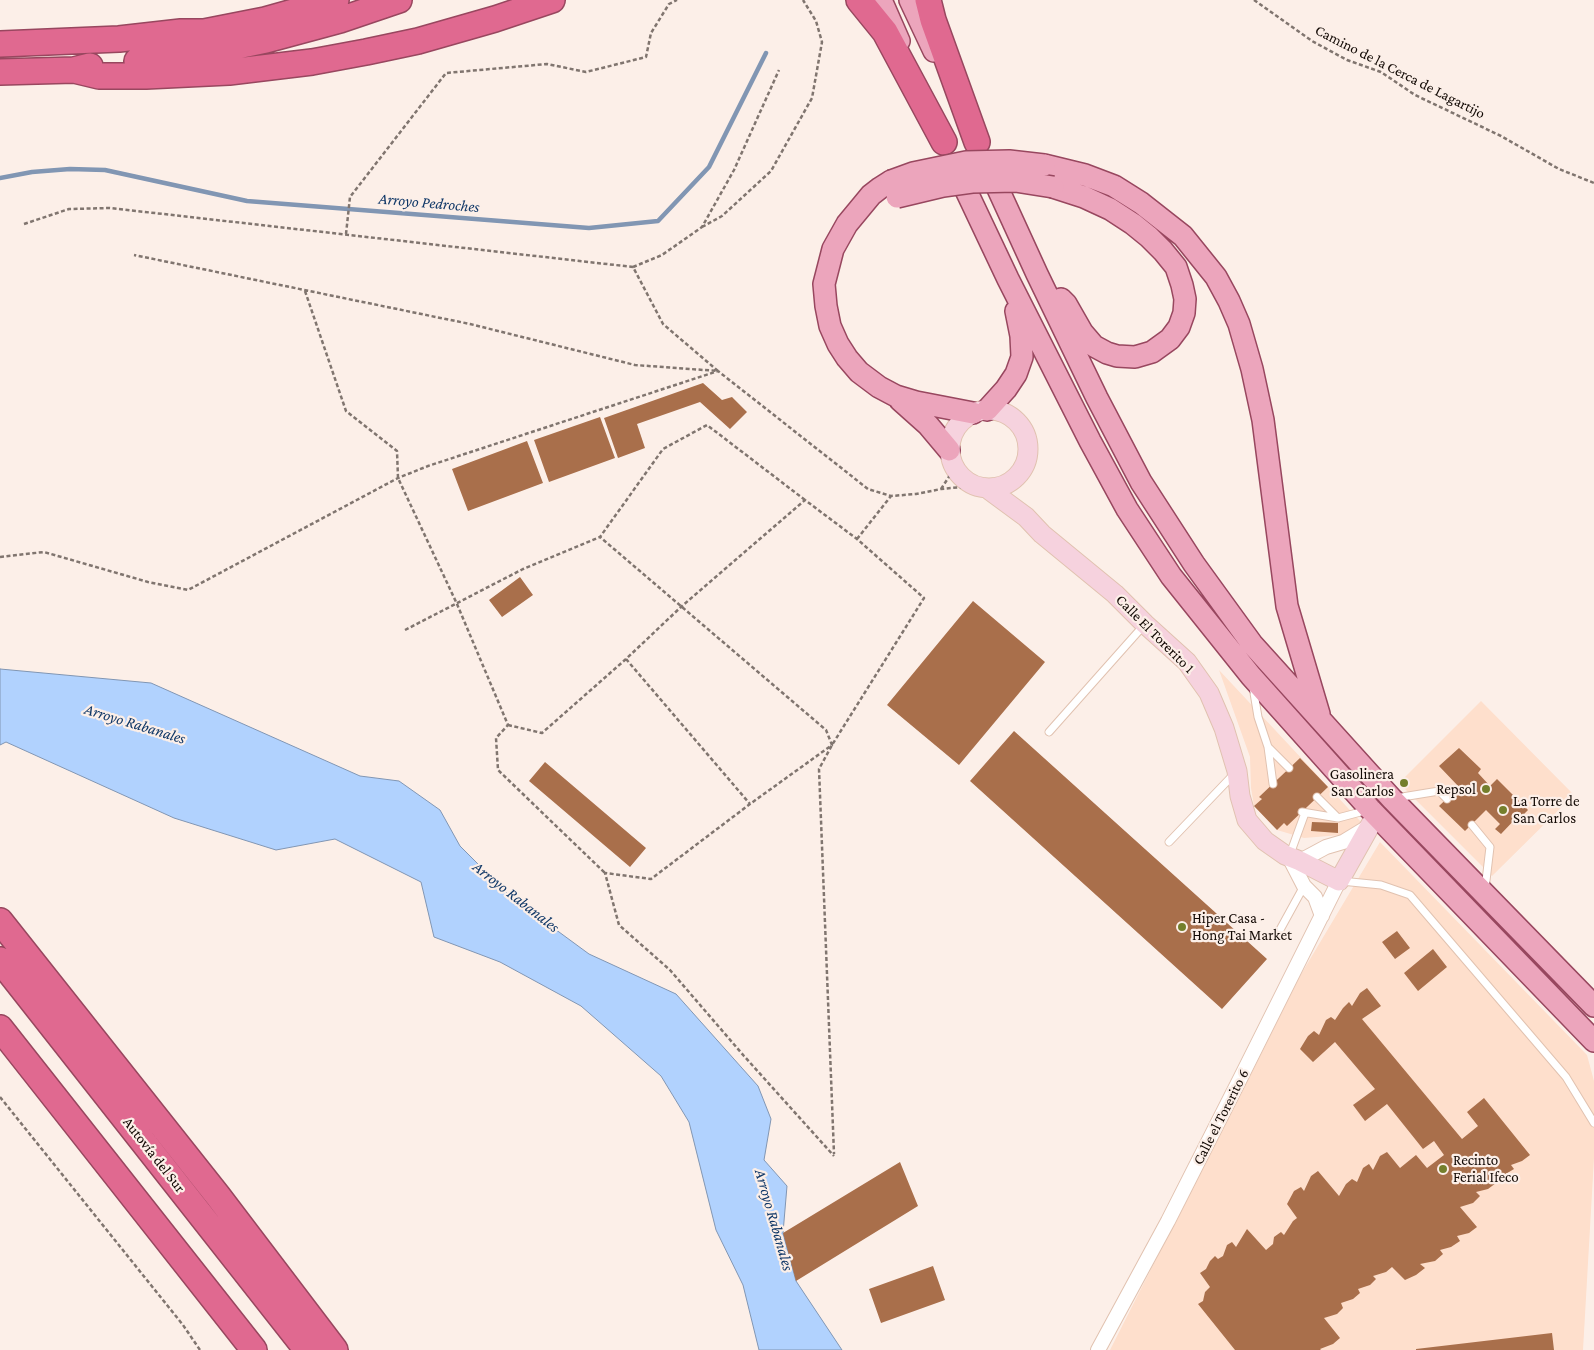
<!DOCTYPE html>
<meta charset="utf-8">
<style>
body{margin:0}
canvas{display:block;background:#fcefe8}
</style>
<canvas width="1594" height="1350"></canvas>
<script>
const ctx = document.querySelector('canvas').getContext('2d');
ctx.lineJoin = 'round';
function fillPath(path, color) { ctx.fillStyle = color; ctx.fill(path, 'evenodd'); }
const shape = rows => new Path2D(rows.map(r => 'M' + r).join(''));
function trace(path, color, width, dash) { ctx.strokeStyle = color; ctx.lineWidth = width; ctx.lineCap = dash ? 'butt' : 'round'; ctx.setLineDash(dash || []); ctx.stroke(path); }
function write(font, color, halo, rows, align = 'center') {
  ctx.font = font + ' "Crimson Pro",serif'; ctx.lineWidth = 4.5; ctx.setLineDash([]); ctx.textBaseline = 'middle'; ctx.strokeStyle = halo; ctx.fillStyle = color; for (const [text, x, y, turn = 0] of rows) {
    ctx.save(); ctx.translate(x, y); ctx.rotate((+turn || 0) * Math.PI / 180); ctx.textAlign = isNaN(turn) ? turn : align; if (halo) ctx.strokeText(text, 0, 0); ctx.fillText(text, 0, 0); ctx.restore();
  }
}
fillPath(shape([
 [1219,670,1361,822,1341,835,1304,838,1277,830,1254,806,1251,788,1250,757],
 [1481,701,1574,795,1492,876,1399,783],
 [1380,842,1587,1055,1594,1081,1594,1158,1583,1350,1110,1350,1297,981]
]), '#fedfcc');
const water = shape([
 [0,669,151,683,360,776,399,781,440,810,460,846,510,896,589,954,676,994,758,1086,771,1119,764,1160,787,1186,783,1233,796,1281,842,1350,759,1350,743,1285,716,1230,689,1122,661,1076,581,1006,500,962,434,937,421,882,335,839,276,850,174,818,6,742,0,745,0,669]
]);
fillPath(water, '#b1d2fe');
trace(water, '#8196b3', 1);
trace(shape([
 [0,178,32,172,70,169,105,170,247,201,589,228,658,221,709,167,766,53]
]), '#8196b3', 4.5);
fillPath(shape([
 [703,383,722,400,732,397,747,412,730,429,700,402,637,424,645,448,618,458,604,418],
 [600,417,615,458,549,482,534,440],
 [527,441,543,483,468,511,452,469],
 [520,577,533,595,502,617,489,600],
 [973,601,1045,662,959,765,887,705],
 [1014,731,1267,959,1222,1009,970,781],
 [1459,748,1481,769,1478,773,1490,786,1497,779,1528,810,1521,817,1519,815,1501,834,1495,829,1500,824,1486,810,1465,831,1439,806,1459,787,1439,766],
 [1300,758,1328,787,1287,826,1284,823,1277,830,1254,806,1262,799,1259,797],
 [545,762,646,848,630,867,529,781],
 [1312,822,1338,823,1338,833,1311,831],
 [1397,931,1410,948,1395,959,1382,942],
 [1433,949,1447,967,1418,991,1404,973],
 [1367,988,1381,1006,1362,1019,1462,1139,1478,1126,1467,1112,1484,1098,1530,1155,1522,1161,1511,1165,1514,1169,1504,1175,1493,1179,1496,1183,1488,1189,1476,1192,1480,1196,1473,1203,1460,1207,1477,1227,1469,1233,1457,1236,1460,1241,1451,1247,1440,1250,1443,1254,1435,1261,1420,1264,1425,1268,1416,1275,1405,1280,1392,1267,1386,1272,1373,1276,1376,1279,1370,1285,1358,1289,1360,1293,1353,1299,1341,1303,1343,1308,1337,1314,1324,1318,1340,1338,1333,1344,1320,1349,1321,1350,1235,1350,1198,1304,1203,1301,1205,1292,1210,1287,1200,1273,1206,1269,1210,1261,1215,1256,1218,1259,1223,1256,1227,1245,1232,1242,1236,1247,1247,1229,1266,1250,1273,1244,1274,1237,1281,1232,1284,1235,1293,1221,1297,1218,1287,1204,1294,1191,1301,1187,1304,1191,1311,1176,1318,1171,1339,1196,1346,1184,1352,1179,1357,1182,1363,1168,1369,1164,1373,1170,1380,1156,1387,1152,1400,1168,1416,1155,1427,1168,1444,1155,1434,1141,1423,1149,1387,1104,1365,1121,1353,1105,1375,1089,1335,1042,1313,1062,1300,1049,1308,1036,1314,1031,1319,1035,1326,1020,1331,1017,1335,1020,1343,1008,1349,1002,1352,1006,1360,993],
 [900,1162,918,1206,796,1281,783,1233],
 [933,1266,945,1300,881,1323,869,1289],
 [1552,1333,1554,1350,1416,1350,1416,1349]
]), '#a96f4b');
const lane = shape([
 [1253,687,1258,717,1268,747,1289,768],
 [1049,732,1145,624],
 [1268,747,1273,784],
 [1317,797,1338,818,1368,810],
 [1396,798,1439,791,1447,799],
 [1302,812,1338,818],
 [1472,825,1490,847,1485,889],
 [1169,842,1235,773],
 [1289,857,1305,813],
 [1341,881,1381,885,1410,895,1566,1077,1594,1123],
 [1276,937,1304,886]
]);
const street = shape([
 [1289,857,1304,886,1315,897,1322,916],
 [1300,861,1326,847,1343,842,1371,825],
 [1098,1350,1168,1221,1242,1075,1339,881]
]);
const secondary = shape([
 '950 449a39 39 0 1 1 78 0a39 39 0 1 1-78 0Z',
 [988,489,1026,517,1042,534,1115,594,1145,624,1187,662,1209,693,1224,728,1237,771,1240,796,1247,820,1265,841,1285,855,1300,861,1339,881,1371,824,1378,818]
]);
const primary = shape([
 [881,0,899,41],
 [910,0,934,51],
 [1044,165,1085,175,1114,186,1141,203,1183,236,1216,277,1229,301,1239,324,1252,369,1263,420,1287,606,1319,714],
 [955,167,1008,279,1090,441,1127,509,1171,576,1251,676,1370,809,1594,1041],
 [988,167,1037,274,1097,398,1141,482,1194,564,1252,644,1392,799,1594,1006],
 [891,181,880,188,871,195,847,224,833,249,824,284,826,306,830,326,838,344,847,358,859,372,879,387,896,396,916,402,973,413],
 [1053,187,1084,197,1110,209,1133,224,1149,237,1163,251,1176,267,1182,285,1185,299,1184,313,1179,327,1170,339,1152,352,1135,357,1117,356,1107,353,1094,346,1082,332,1066,304,1061,299],
 [900,400,928,425,949,450],
 [987,410,1006,389,1016,374,1022,357,1021,336,1016,311]
]);
const highway = shape([
 [859,0,885,32,944,142],
 [928,0,933,20,977,142],
 [0,44,119,39,181,32,204,32,265,20,336,0],
 [137,61,213,51,266,40,340,20,399,0],
 [74,70,99,76,146,76,229,72,312,62,366,52,418,41,495,19,552,0],
 [0,72,74,70,90,66],
 [0,921,218,1196,335,1350],
 [0,960,307,1350],
 [0,1028,254,1350]
]);
trace(lane, '#e1c2b0', 9);
trace(street, '#e1c2b0', 16);
trace(secondary, '#e1c2b0', 21);
trace(primary, '#98475f', 24);
trace(highway, '#98475f', 28);
trace(shape([
 [1254,0,1312,41,1347,60,1381,72,1415,95,1501,136,1559,169,1594,183],
 [24,224,69,209,110,208,633,267,663,324,718,371,635,365,470,324,134,255],
 [702,227,722,216,771,171,812,98,822,42,816,21,803,0],
 [346,234,350,197,446,73,547,64,586,72,646,57,651,33,669,4,677,0],
 [633,267,662,255,702,227,734,170,779,70],
 [305,291,346,411,397,451,398,478,457,604,508,725,496,738,498,770,605,873],
 [941,489,954,469],
 [805,500,707,425,663,449,600,537,826,730,832,745,750,804,651,879,605,873,619,925,670,970,744,1056,834,1156],
 [857,539,891,496],
 [0,557,44,552,148,582,188,590,398,478,428,466,718,371,868,489,891,496,916,494,941,489,973,486],
 [405,630,523,569,600,537],
 [626,659,750,804],
 [508,725,542,733,626,659,682,606,805,500,857,539,924,598,832,745,819,769,834,1154],
 [0,1097,183,1325,200,1350]
]), '#80756f', 2.5, [4, 2.5]);
trace(lane, '#fff', 7);
trace(street, '#fff', 14);
trace(secondary, '#f6d2de', 19);
trace(primary, '#eca5bc', 21);
trace(highway, '#e06990', 25);
const primaryBridge = shape([
 [891,181,913,173,966,162,1009,161,1044,165],
 [897,197,943,186,972,182,1015,181,1053,187]
]);
trace(primaryBridge, '#98475f', 24, []);
trace(primaryBridge, '#eca5bc', 21);
for (const [x, y, r, color] of [
 [1404,783,5,"#747f2c"],
 [1486,789,5,"#747f2c"],
 [1503,810,5,"#747f2c"],
 [1182,927,5,"#747f2c"],
 [1443,1169,5,"#747f2c"]
]) { const dot = new Path2D(); dot.arc(x, y, r, 0, 2 * Math.PI); ctx.fillStyle = color; ctx.fill(dot); trace(dot, '#fcefe8', 2); }
write('15px', '#120904', '#fcefe8', [
 ["Camino de la Cerca de Lagartijo",1400,72,27],
 ["Calle El Torerito 1",1155,634,45],
 ["Calle el Torerito 6",1221,1117,-63],
 ["Autovía del Sur",154,1155,52]
]);
write('15px', '#120904', '#fcefe8', [
 ["Gasolinera",1394,774,"right"],
 ["San Carlos",1394,791,"right"],
 ["Repsol",1476,789,"right"],
 ["La Torre de",1513,801],
 ["San Carlos",1513,818],
 ["Hiper Casa -",1192,918],
 ["Hong Tai Market",1192,935],
 ["Recinto",1453,1160],
 ["Ferial Ifeco",1453,1177]
], 'left');
write('italic 16px', '#0f3767', '#fcefe8', [
 ["Arroyo Pedroches",429,203,5],
 ["Arroyo Rabanales",135,724,17],
 ["Arroyo Rabanales",516,897,38],
 ["Arroyo Rabanales",774,1220,74]
]);
</script>
